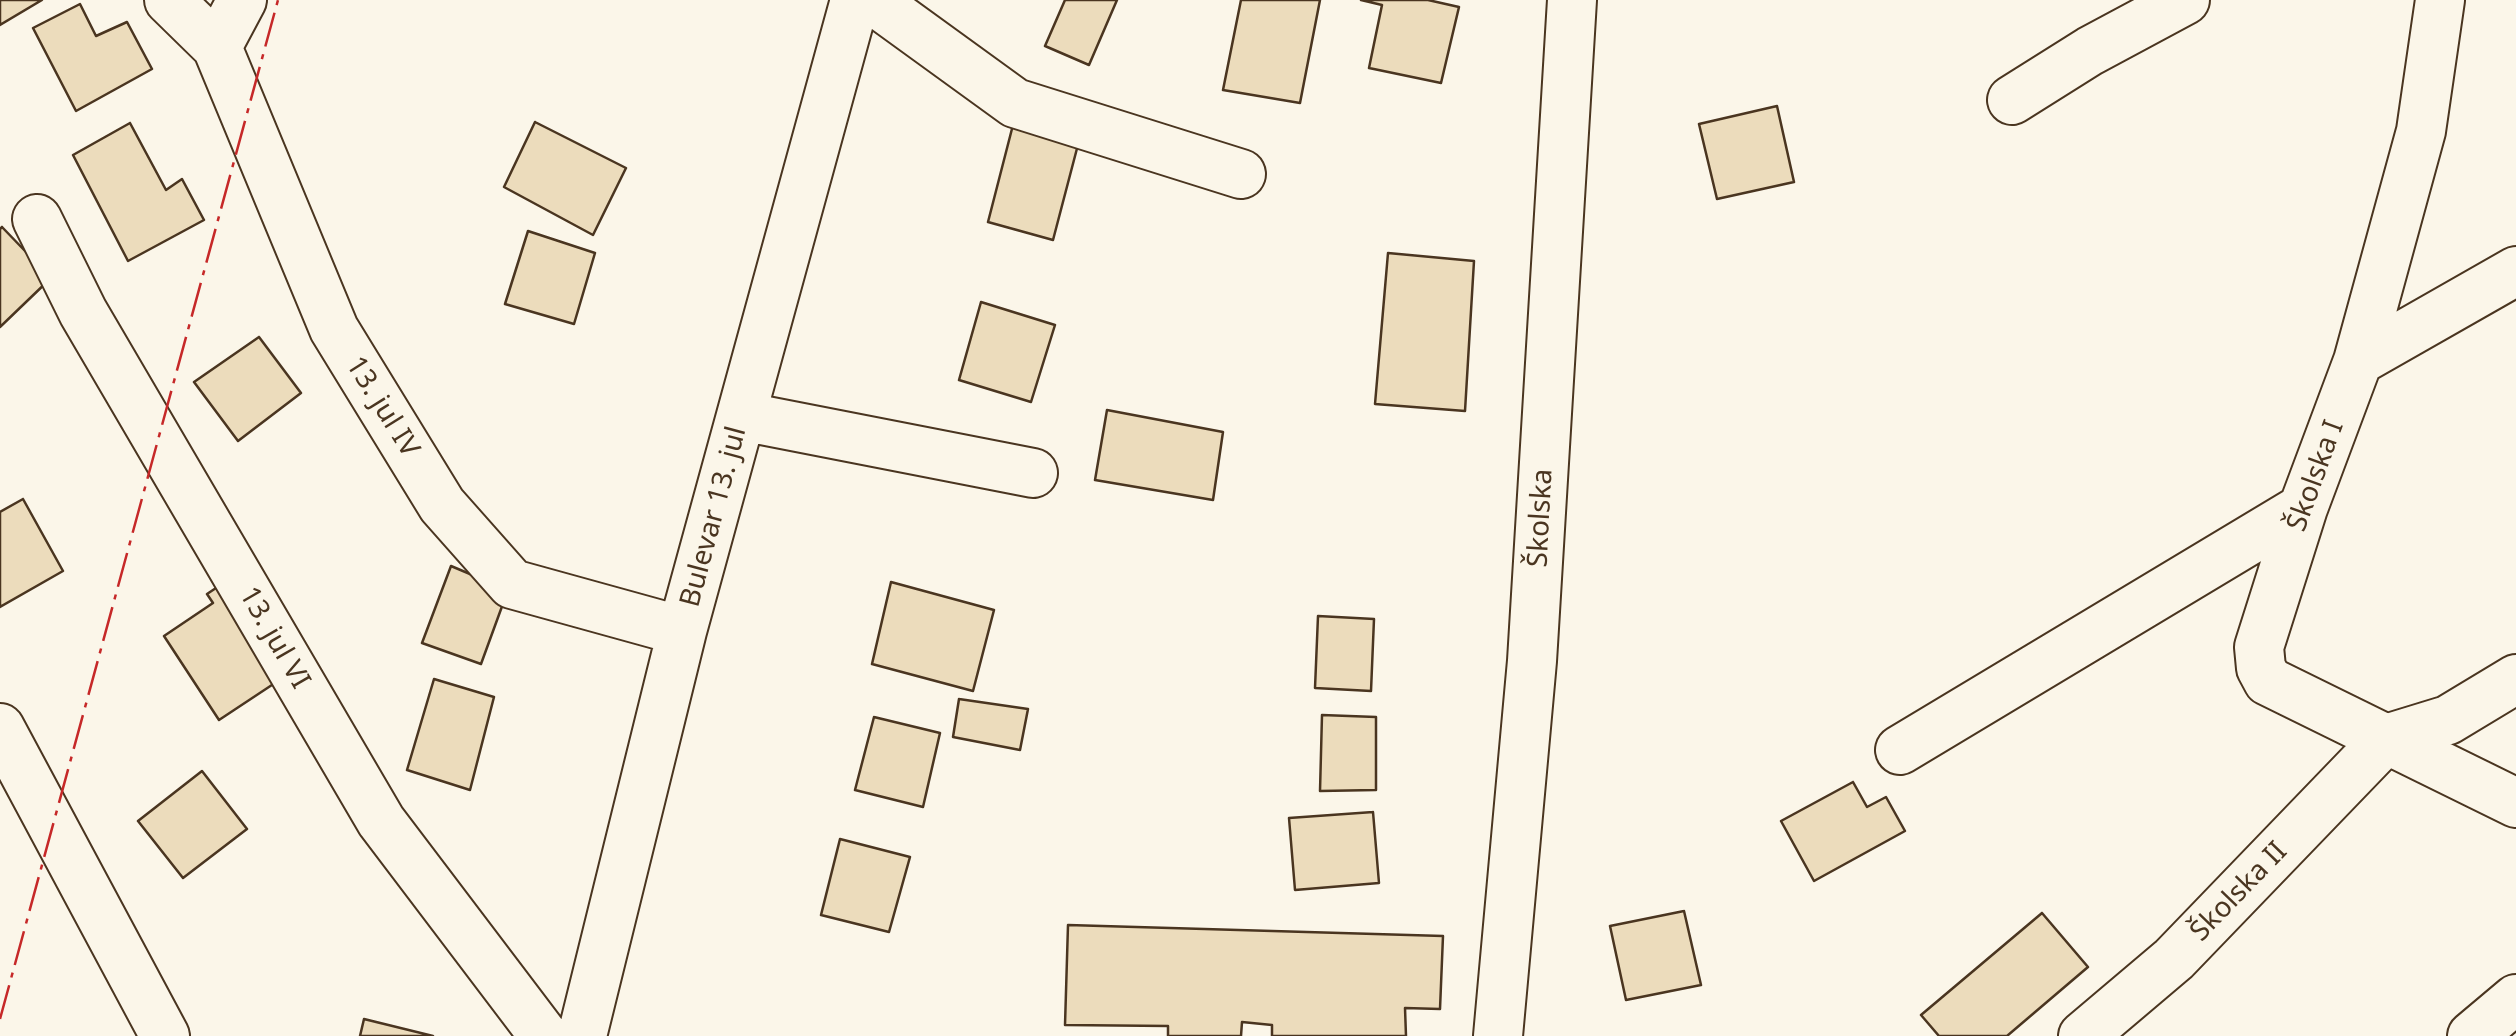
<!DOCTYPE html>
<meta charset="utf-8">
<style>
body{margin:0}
canvas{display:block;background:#fbf6e9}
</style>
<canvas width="2516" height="1036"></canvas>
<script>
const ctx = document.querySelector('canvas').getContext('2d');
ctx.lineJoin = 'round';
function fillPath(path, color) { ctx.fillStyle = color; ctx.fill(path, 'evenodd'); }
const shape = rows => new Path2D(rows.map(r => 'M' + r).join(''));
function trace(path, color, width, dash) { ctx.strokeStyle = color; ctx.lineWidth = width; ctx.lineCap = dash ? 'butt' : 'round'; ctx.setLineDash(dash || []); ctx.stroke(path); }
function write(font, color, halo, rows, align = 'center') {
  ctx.font = font + ' "Noto Sans",sans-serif'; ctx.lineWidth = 8; ctx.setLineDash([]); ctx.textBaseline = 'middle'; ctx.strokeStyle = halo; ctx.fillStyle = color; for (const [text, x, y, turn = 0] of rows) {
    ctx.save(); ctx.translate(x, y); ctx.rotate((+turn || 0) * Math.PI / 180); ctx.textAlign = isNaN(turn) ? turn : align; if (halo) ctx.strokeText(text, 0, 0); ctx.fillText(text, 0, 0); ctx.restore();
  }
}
const building = shape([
 [0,0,42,0,0,25,0,0],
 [1065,0,1117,0,1089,65,1045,46,1065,0],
 [1241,0,1320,0,1300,103,1223,90,1241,0],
 [1361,0,1428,0,1459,7,1441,83,1369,68,1382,5,1361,0],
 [80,4,96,36,127,22,152,69,76,111,33,28,80,4],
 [1777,106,1794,182,1717,199,1699,124,1777,106],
 [1014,121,1080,137,1053,240,988,222,1014,121],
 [535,122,626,168,593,235,504,187,535,122],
 [130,123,166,190,182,179,204,220,128,261,73,155,130,123],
 [2,227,51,278,0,327,0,229,2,227],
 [528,231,595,253,574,324,505,304,528,231],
 [1388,253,1474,261,1465,411,1375,404,1388,253],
 [981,302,1055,325,1031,402,959,380,981,302],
 [259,337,301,393,238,441,194,382,259,337],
 [1107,410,1223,432,1213,500,1095,480,1107,410],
 [23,499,63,571,0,607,0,512,23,499],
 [451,566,508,590,481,664,422,643,451,566],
 [225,582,287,675,219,720,164,636,213,603,207,594,225,582],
 [891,582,994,610,973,691,872,664,891,582],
 [1318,616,1374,619,1371,691,1315,688,1318,616],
 [434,679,494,697,470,790,407,770,434,679],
 [959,699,1028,709,1020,750,953,737,959,699],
 [1322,715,1376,717,1376,790,1320,791,1322,715],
 [874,717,940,733,923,807,855,790,874,717],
 [202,771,247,829,183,878,138,821,202,771],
 [1853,782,1867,807,1886,797,1905,831,1814,881,1781,821,1853,782],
 [1373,812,1379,883,1295,890,1289,818,1373,812],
 [840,839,910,857,889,932,821,915,840,839],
 [1684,911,1701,985,1626,1000,1610,926,1684,911],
 [2042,913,2088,967,2007,1036,1939,1036,1921,1015,2042,913],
 [1068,925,1443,936,1440,1009,1405,1008,1406,1036,1272,1036,1272,1025,1242,1022,1241,1036,1168,1036,1168,1026,1065,1025,1068,925],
 [364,1019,433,1036,360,1036,364,1019]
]);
fillPath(building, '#ecdcbc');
trace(building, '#4a3520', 2.5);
const minor = shape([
 [169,0,217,47],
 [242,0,217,47,334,329,442,505,512,584,682,631],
 [873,0,1015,103,1241,174],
 [2440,0,2421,131,2358,361,2303,508,2259,647,2261,668,2268,681,2516,803],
 [2012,100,2090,51,2185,0],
 [37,219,83,312,381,821,544,1036],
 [2358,361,2516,271],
 [741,416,1033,473],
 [0,728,165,1036],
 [1900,750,2303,508],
 [582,1036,682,631,855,0],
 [1498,1036,1532,661,1572,0],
 [2083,1036,2174,959,2386,739,2448,720,2516,679],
 [2472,1036,2516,999]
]);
trace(minor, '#4a3520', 52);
trace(minor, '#fbf6e9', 48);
trace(shape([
 [0,1019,278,0]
]), '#c62828', 2.5, [35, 8, 5, 8]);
write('28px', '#4a3520', '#fbf6e9', [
 ["13. jul IV",382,407,58],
 ["Školska I",2316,476,-70],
 ["Bulevar 13. jul",714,517,-75],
 ["Školska",1541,518,-87],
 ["13. jul VI",274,638,60],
 ["Školska II",2239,892,-46]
]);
</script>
